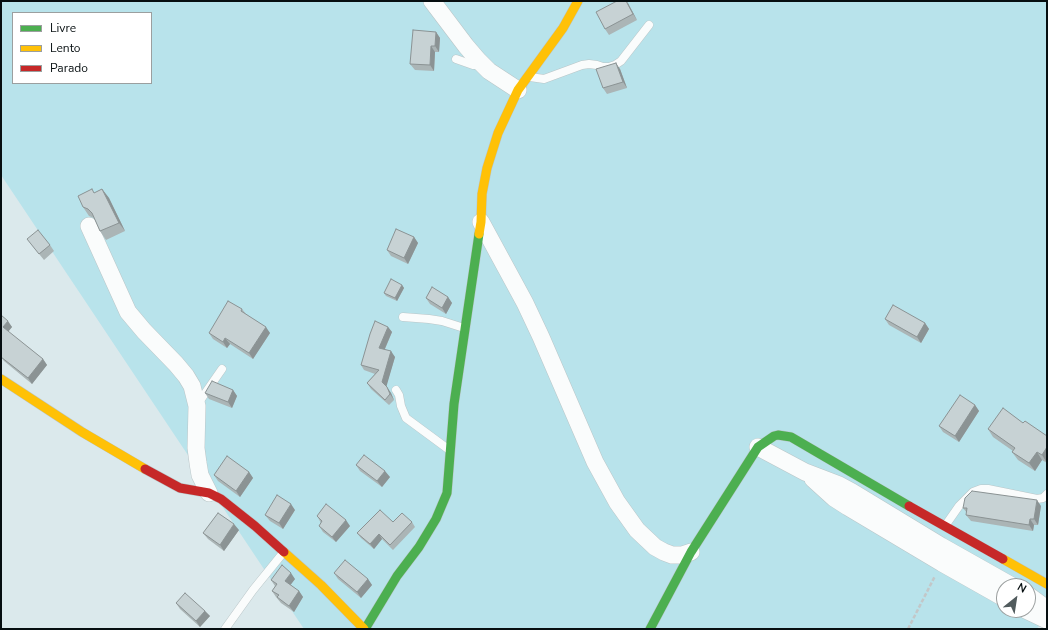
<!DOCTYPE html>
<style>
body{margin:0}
#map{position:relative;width:1048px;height:630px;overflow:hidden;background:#dbe9ec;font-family:"Nunito Sans",sans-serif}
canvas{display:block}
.frame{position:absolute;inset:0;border:2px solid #060e10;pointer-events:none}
.legend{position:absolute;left:12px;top:12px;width:140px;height:72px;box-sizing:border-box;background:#fff;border:1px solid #9b9f9f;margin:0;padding:5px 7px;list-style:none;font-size:12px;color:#060e10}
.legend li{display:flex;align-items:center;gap:8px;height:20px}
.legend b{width:20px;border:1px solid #9b9f9f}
.north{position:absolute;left:996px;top:578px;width:40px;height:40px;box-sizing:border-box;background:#fff;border:1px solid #9b9f9f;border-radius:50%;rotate:30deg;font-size:11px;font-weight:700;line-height:16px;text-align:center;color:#060e10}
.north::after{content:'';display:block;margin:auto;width:14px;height:18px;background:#515b5d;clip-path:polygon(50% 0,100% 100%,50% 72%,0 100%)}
</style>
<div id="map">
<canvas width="1048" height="630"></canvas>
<div class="frame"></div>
<ul class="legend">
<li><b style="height:5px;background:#4caf50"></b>Livre</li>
<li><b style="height:5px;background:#ffc107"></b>Lento</li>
<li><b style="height:5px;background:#c62828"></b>Parado</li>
</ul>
<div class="north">N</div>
</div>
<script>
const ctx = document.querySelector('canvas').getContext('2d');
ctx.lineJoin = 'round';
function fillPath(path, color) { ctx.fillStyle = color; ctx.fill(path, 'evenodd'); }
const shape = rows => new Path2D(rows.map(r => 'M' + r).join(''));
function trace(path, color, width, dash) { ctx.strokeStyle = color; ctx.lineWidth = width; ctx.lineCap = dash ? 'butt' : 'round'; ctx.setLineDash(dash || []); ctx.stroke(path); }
fillPath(shape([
 [1,1,1047,1,1047,620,1036,629,304,629,1,175],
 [13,13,151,13,151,83,13,83],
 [1004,586,1028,586,1028,610,1004,610]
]), '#b8e3eb');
const lane = shape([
 [456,59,473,65,480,65],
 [530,77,544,79,582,65,589,64,597,65,603,67,609,67,615,65,621,61,649,25],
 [403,317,429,319,442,321,464,328],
 [396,390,399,395,401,406,406,418,448,449],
 [197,405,222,369],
 [945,526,959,506,973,492,981,489,988,489,1037,499,1043,498,1047,494],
 [225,629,253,590,283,553]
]);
const street = shape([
 [432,1,466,46,478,60,489,71,518,90],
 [481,222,525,303,541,337,595,462,617,502,637,530,655,547,664,552,672,555,682,555,691,552],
 [89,226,128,312,144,331,176,364,186,376,192,386,197,406,196,448,198,463,200,475,209,493],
 [758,447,805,472,839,485,852,492,941,546,1012,586],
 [813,479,834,498,848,507,942,563,1004,598],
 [1028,595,1047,609],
 [1026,610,1047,620]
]);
const fast = shape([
 [365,629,397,576,419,547,436,519,447,493,454,404,479,234],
 [650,629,691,552,758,447,774,436,778,435,791,437,909,506]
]);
const slow = shape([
 [479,234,481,222,482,194,487,168,498,133,518,90,563,28,578,1],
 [1,379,82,432,145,469],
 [284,552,321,585,364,629],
 [1003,559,1047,584]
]);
const jam = shape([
 [145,469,180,488,209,493,221,499,255,526,284,552],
 [909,506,1003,559]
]);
trace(lane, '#bac6c8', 9);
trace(street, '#bac6c8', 18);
trace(fast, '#bac6c8', 10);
trace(slow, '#bac6c8', 10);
trace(jam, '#bac6c8', 10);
trace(shape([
 [908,629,935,576]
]), '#c3c7c8', 2.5, [4, 2]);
trace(lane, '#fafcfc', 8);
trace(street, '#fafcfc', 17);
trace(fast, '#4caf50', 9);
trace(slow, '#ffc107', 9);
trace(jam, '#c62828', 9);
fillPath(shape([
 [617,1,626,1,637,20,609,35,605,29],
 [436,32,440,38,439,52,435,52,434,71,415,70,410,64],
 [620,69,627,88,607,94,603,88],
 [102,189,109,198,125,231,106,240,100,231,94,218,89,216,83,207,95,193],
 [414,237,418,243,408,264,391,256,387,250],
 [27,239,50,245,54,251,44,260],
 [402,285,404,288,397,301,386,296,384,293],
 [448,297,452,303,446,314,430,304,426,298],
 [242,309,246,314,270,333,253,359,230,344,227,348,213,339,209,333],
 [1,315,12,327,8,332,43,359,47,365,32,384,4,361,1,357],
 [885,319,925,323,929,329,921,343,889,325],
 [388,327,392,332,385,349,395,357,386,386,391,393,394,400,389,405,371,389,367,383,375,374,364,370,361,365],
 [233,390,237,396,232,408,209,399,205,393],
 [975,405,979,411,959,442,943,432,939,426],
 [1023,423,1047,436,1047,463,1042,460,1035,471,1018,460,1012,452,1013,451,993,437,988,429],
 [356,465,390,477,382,487,360,471],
 [249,472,253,478,240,497,218,481,214,475],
 [1041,506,1038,525,1034,525,1033,531,971,521,966,515,967,513,963,508],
 [295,510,283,529,270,521,265,515],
 [317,516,350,526,336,542,323,532,319,526,321,523],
 [393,522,412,522,415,527,393,550,382,539,374,549,361,538,357,533],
 [239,530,224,551,208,539,203,533],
 [334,573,368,579,372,585,361,598,338,579],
 [295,579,290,585,299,591,303,597,294,612,281,603,276,597,272,591,275,586,271,580],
 [176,603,205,611,210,616,200,627,180,609]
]), '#abb5b6');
fillPath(shape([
 [626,1,628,3,637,20,633,14],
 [436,32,440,38,439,52,435,46],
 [431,46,435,52,434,71,430,65],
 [616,63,620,69,627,88,623,82],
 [102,189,109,198,125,231,119,223],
 [414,237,418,243,408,264,404,258],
 [402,285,404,288,397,301,395,298],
 [448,297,452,303,446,314,442,308],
 [8,321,12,327,7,333,3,327],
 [925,323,929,329,921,343,917,337],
 [266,327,270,333,253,359,249,353],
 [388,327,392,332,383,353,379,348],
 [225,338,230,344,227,348,223,342],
 [391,351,395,357,386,388,382,382],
 [43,359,47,365,32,384,28,378],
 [387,387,391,393,394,400,390,394],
 [233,390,237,396,232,408,228,402],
 [975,405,979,411,959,442,955,436],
 [1047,447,1047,463,1042,455],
 [1037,452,1042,460,1035,471,1029,463],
 [385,471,390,477,382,487,377,481],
 [249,472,253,478,240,497,236,491],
 [1037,500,1041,506,1038,525,1034,519],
 [291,504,295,510,283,529,279,523],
 [1030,519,1034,525,1033,531,1029,525],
 [346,520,350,526,336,542,332,537],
 [234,524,239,530,224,551,220,545],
 [379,534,382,539,374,549,370,544],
 [291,573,295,579,289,587,285,581],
 [368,579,372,585,361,598,357,592],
 [299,591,303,597,294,612,289,606],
 [205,611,210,616,200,627,196,621]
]), '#8b9394');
const building = shape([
 [617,1,626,1,633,14,605,29,596,12,617,1],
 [413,30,436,32,435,46,431,46,430,65,410,64,413,30],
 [616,63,623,82,603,88,596,69,616,63],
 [92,189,94,193,102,189,119,223,100,231,92,213,88,209,83,207,78,196,92,189],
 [396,229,414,237,404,258,387,250,396,229],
 [38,230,50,245,39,254,27,239,38,230],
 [391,279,402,285,395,298,384,293,391,279],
 [432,287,448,297,442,308,426,298,432,287],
 [228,301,242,309,241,311,266,327,249,353,225,338,223,342,209,333,228,301],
 [893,305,925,323,917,337,885,319,893,305],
 [1,315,8,321,3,327,43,359,28,378,1,357,1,315],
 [375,321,388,327,379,348,391,351,382,382,387,387,390,394,385,400,367,383,379,370,361,365,370,334,375,321],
 [212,381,233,390,228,402,205,393,212,381],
 [960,395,975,405,955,436,939,426,960,395],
 [1003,408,1023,423,1025,421,1047,436,1047,447,1042,455,1037,452,1029,463,1012,452,1015,448,988,429,1003,408],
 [364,455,385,471,377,481,356,465,364,455],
 [227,456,249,472,236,491,214,475,227,456],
 [972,491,1037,500,1034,519,1030,519,1029,525,966,515,967,508,963,508,965,498,972,491],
 [277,495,291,504,279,523,265,515,277,495],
 [326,504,346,520,332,537,319,526,322,521,317,516,326,504],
 [380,510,393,522,402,513,412,522,390,545,379,534,370,544,357,533,380,510],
 [218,513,234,524,220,545,203,533,218,513],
 [345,560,368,579,357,592,334,573,345,560],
 [282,565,291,573,285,581,299,591,289,606,277,597,279,595,272,591,277,584,271,580,282,565],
 [185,593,205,611,196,621,176,603,185,593]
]);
fillPath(building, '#c7d2d4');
trace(building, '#8b9394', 1);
</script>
